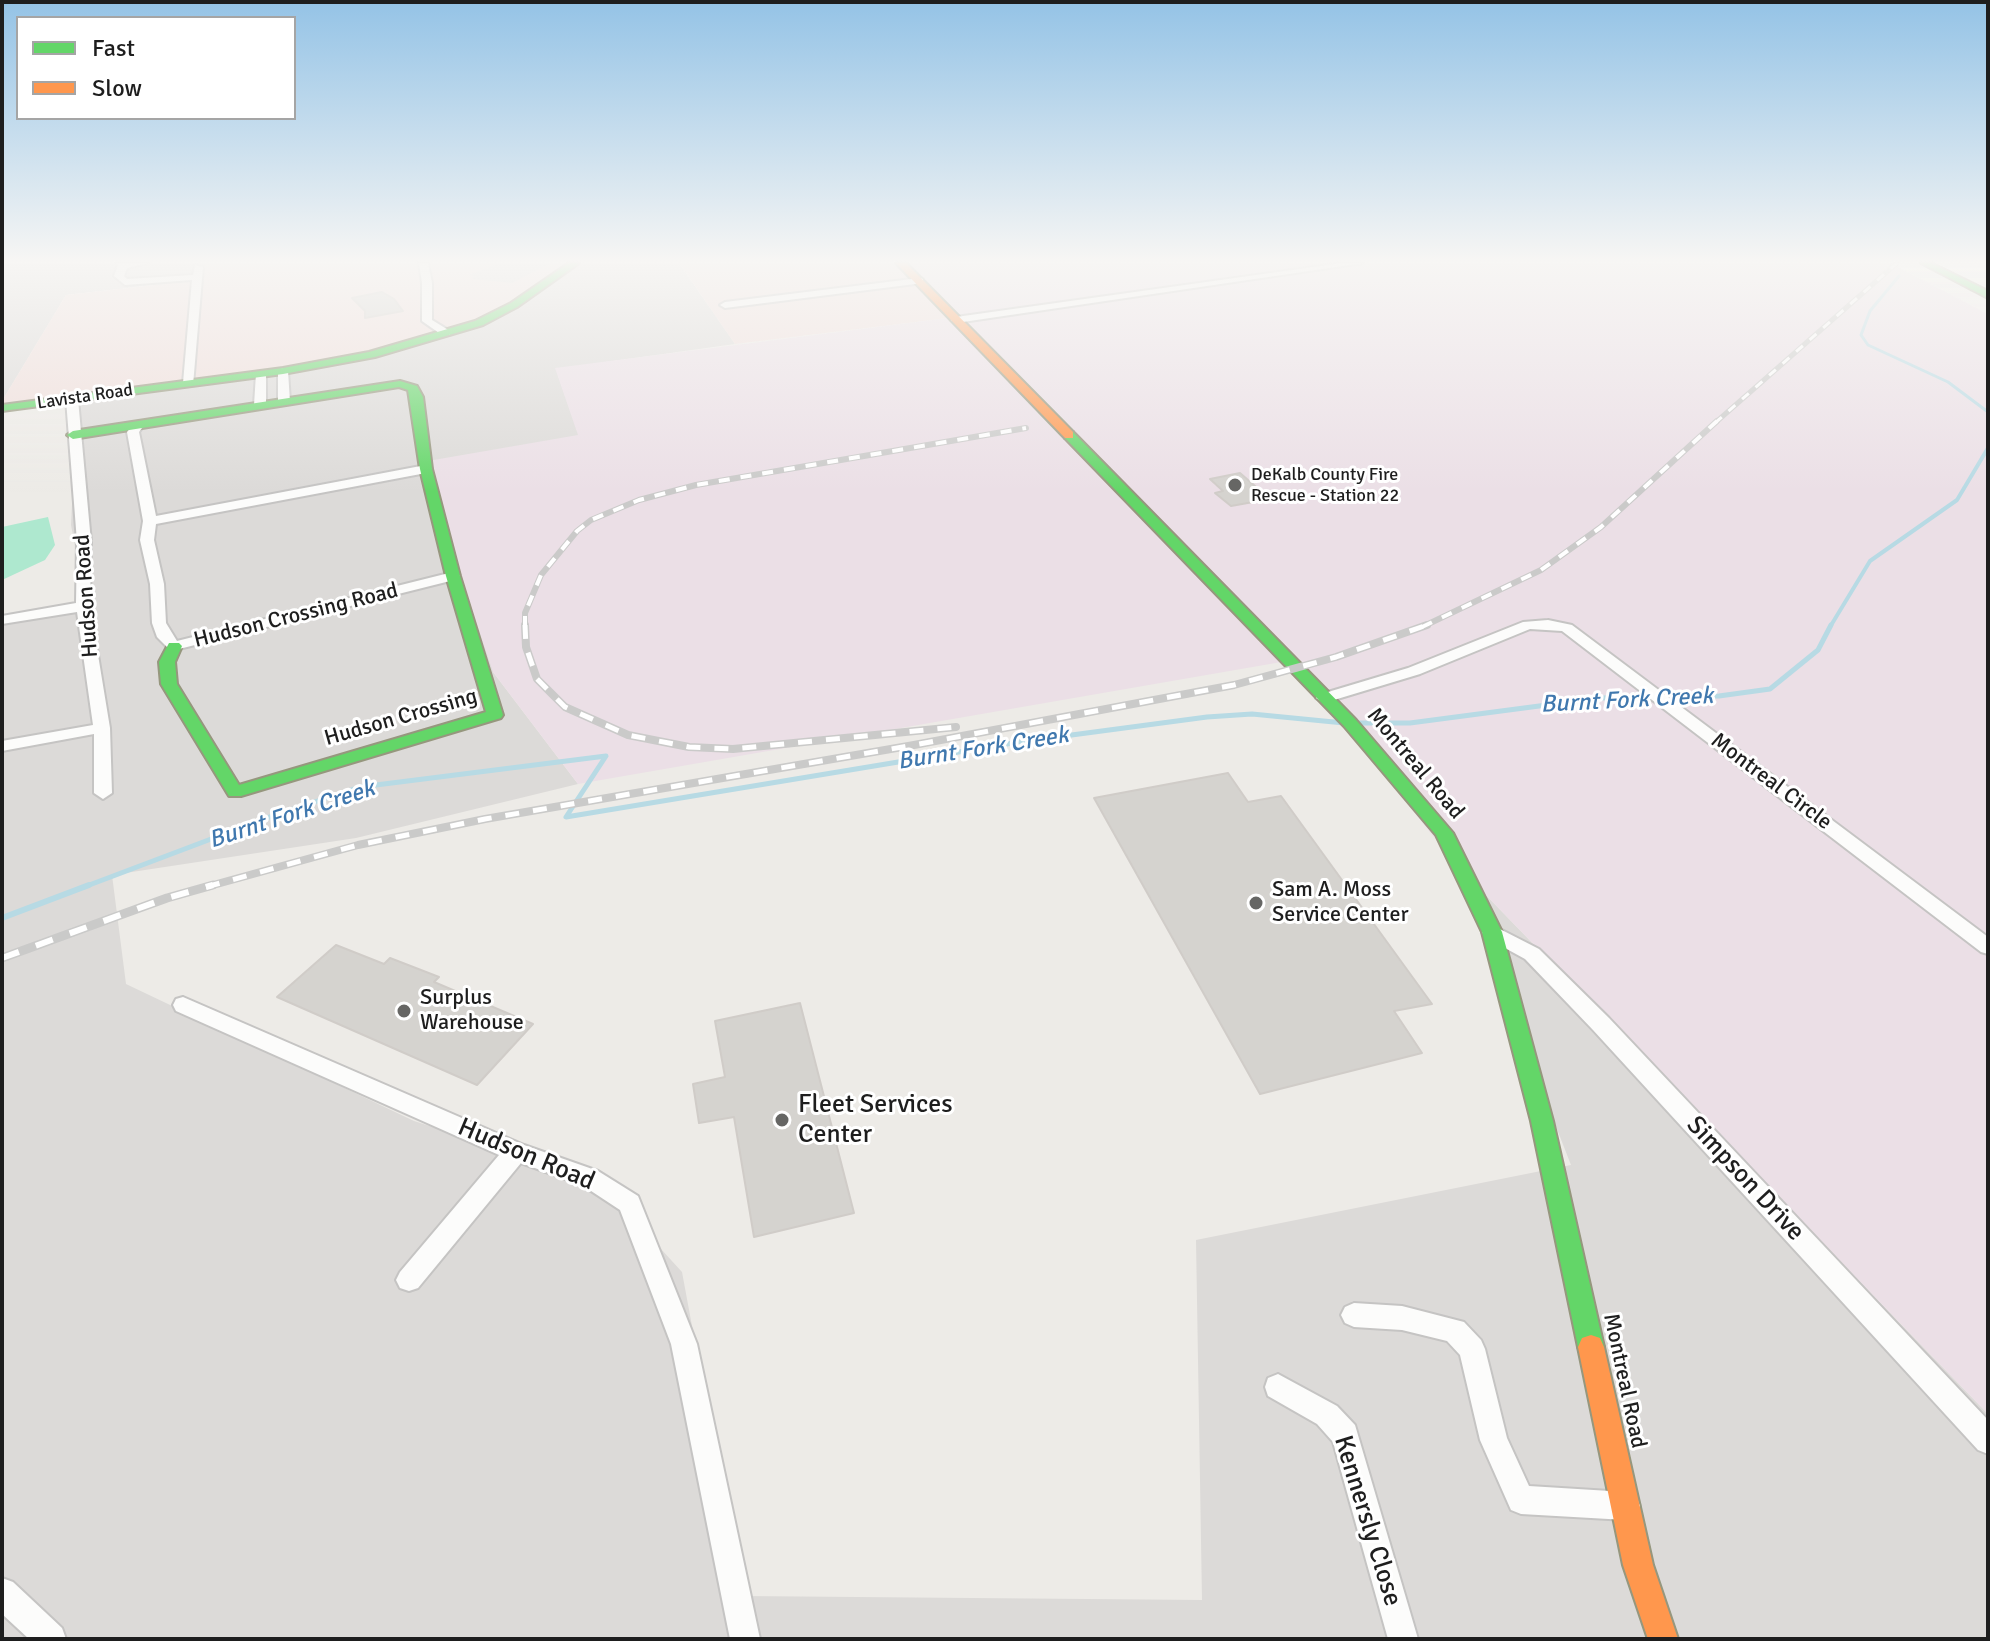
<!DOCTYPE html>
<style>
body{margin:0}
#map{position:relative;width:1990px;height:1641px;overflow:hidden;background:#edebe7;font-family:Signika,sans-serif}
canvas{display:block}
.frame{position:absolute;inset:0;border:4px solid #1e1e1e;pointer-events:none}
.legend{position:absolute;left:16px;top:16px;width:280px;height:104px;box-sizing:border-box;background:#fff;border:2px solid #a5a5a5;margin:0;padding:10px 14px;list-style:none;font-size:24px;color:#1e1e1e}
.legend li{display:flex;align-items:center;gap:16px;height:40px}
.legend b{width:40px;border:2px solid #a5a5a5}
</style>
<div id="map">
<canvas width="1990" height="1641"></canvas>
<div class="frame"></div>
<ul class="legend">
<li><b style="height:10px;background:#63d668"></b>Fast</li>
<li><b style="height:10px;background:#ff974d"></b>Slow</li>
</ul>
</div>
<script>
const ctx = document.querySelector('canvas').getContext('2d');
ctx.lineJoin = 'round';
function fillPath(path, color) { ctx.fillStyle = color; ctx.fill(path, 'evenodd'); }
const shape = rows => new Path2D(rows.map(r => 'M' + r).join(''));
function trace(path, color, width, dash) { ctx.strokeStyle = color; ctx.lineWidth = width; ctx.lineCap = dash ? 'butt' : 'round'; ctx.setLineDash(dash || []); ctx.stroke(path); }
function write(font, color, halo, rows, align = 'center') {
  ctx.font = font + ' Signika,sans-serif'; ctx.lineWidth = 6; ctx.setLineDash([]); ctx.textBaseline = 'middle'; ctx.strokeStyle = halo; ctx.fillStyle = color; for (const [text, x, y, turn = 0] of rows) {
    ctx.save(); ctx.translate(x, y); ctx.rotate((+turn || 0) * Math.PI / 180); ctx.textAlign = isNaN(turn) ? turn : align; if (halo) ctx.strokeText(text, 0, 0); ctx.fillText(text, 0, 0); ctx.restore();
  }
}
fillPath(shape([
 [2,263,199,263,198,280,66,295,2,401],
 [571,263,679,263,735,344,556,369,579,435,493,672,578,784,356,838,112,875,126,984,414,1121,598,1180,682,1272,742,1596,1202,1600,1196,1240,1571,1165,1452,860,1988,1414,1988,1639,2,1639,2,620,86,604,71,525,77,399,530,297]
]), '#dcdad8');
fillPath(shape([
 [199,263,571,263,531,297,417,343,280,372,2,408,2,401,66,295,198,280],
 [679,263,897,263,949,318,735,344]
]), '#f0dedb');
fillPath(shape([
 [897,263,1890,263,1988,314,1988,1414,1452,860,1293,660,578,784,493,672,422,462,578,435,555,368,948,318]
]), '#ebdfe6');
fillPath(shape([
 [500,263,551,263,512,283,472,279,474,276,469,275]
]), '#dbdad8');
fillPath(shape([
 [48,517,55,545,45,560,2,580,2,527]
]), '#aee8cf');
trace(shape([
 [1899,276,1870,311,1861,335,1868,345,1948,382,1988,412]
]), '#b7dae4', 3);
trace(shape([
 [1830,627,1870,561,1957,500,1988,448]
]), '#b7dae4', 4);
trace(shape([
 [1664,697,1719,696,1770,689,1818,650,1831,625],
 [1358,723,1410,723,1600,698,1654,697],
 [84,887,272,816,360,787,606,756,566,817,1019,742,1207,717,1252,714,1344,723]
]), '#b7dae4', 5);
trace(shape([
 [2,918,89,885]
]), '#b7dae4', 6);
const building = shape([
 [382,292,394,299,403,311,365,318,365,311,352,298,382,292],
 [1240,473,1270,499,1231,506,1215,493,1223,491,1210,479,1240,473],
 [1228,773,1248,802,1281,796,1432,1004,1394,1011,1422,1053,1260,1094,1094,798,1228,773],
 [336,945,384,964,390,958,439,977,434,982,533,1024,477,1085,277,997,336,945],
 [800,1003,854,1213,754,1237,734,1117,699,1123,693,1084,725,1077,715,1021,800,1003]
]);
fillPath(building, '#d5d3cf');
trace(building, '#d0ccc8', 2);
const street = shape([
 [116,263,148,263,127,268,124,276,127,279,193,275,195,265,203,267,193,385,183,383,192,280,125,285,114,276,118,265,116,263],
 [419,263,428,263,432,283,432,320,450,331,450,335,442,335,422,321,422,283,419,263],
 [1342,263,1363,263,956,323,951,320,956,317,1342,263],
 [920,278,923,279,923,283,725,308,720,305,725,302,920,278],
 [283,368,288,371,290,402,284,405,278,402,278,371,283,368],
 [261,371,266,374,266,405,260,408,254,405,256,374,261,371],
 [72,396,78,399,91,542,90,606,110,728,112,793,103,799,94,793,94,734,2,751,2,741,93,725,77,612,2,624,2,616,76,603,77,542,66,399,72,396],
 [135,422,145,424,139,432,156,516,426,465,432,469,426,473,156,524,154,540,164,584,166,623,177,641,453,572,460,576,458,579,179,649,169,649,157,637,152,623,150,584,140,540,143,521,127,432,135,422],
 [1548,620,1572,625,1988,937,1988,954,1981,952,1562,631,1530,629,1420,674,1324,703,1316,698,1318,695,1408,668,1523,622,1548,620],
 [1492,925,1539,949,1609,1018,1988,1420,1988,1454,1978,1450,1593,1030,1525,959,1485,937,1482,932,1485,927,1492,925],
 [183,997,524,1145,598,1171,638,1196,697,1344,760,1639,730,1639,671,1344,620,1210,582,1185,521,1163,418,1288,409,1291,400,1288,396,1280,400,1272,499,1155,176,1011,173,1005,176,999,183,997],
 [1354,1303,1402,1306,1464,1322,1481,1340,1485,1349,1507,1438,1529,1486,1626,1492,1636,1496,1640,1506,1636,1516,1626,1520,1521,1514,1511,1510,1480,1440,1460,1355,1447,1341,1402,1330,1354,1327,1345,1323,1341,1315,1345,1307,1354,1303],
 [1278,1374,1337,1406,1355,1425,1418,1639,1388,1639,1333,1442,1317,1424,1268,1396,1265,1387,1268,1378,1278,1374],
 [2,1578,13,1582,62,1628,66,1639,29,1639,2,1614,2,1578]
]);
const fast = shape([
 [569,263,579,263,517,307,483,325,375,357,283,374,2,411,2,405,283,368,369,352,475,321,511,303,569,263],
 [1921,263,1931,263,1988,291,1988,298,1921,263],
 [400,381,417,386,423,397,432,469,460,576,503,715,501,718,241,796,229,796,161,684,159,662,169,643,179,643,182,646,175,662,177,684,239,785,486,712,446,576,420,469,408,390,399,387,73,439,67,435,73,431,400,381],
 [1065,432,1073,432,1356,720,1453,833,1502,932,1553,1121,1604,1347,1600,1356,1591,1359,1582,1356,1578,1347,1531,1121,1482,932,1436,835,1344,726,1065,438,1065,432]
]);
const slow = shape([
 [896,263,906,263,1073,432,1073,438,1065,438,896,263],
 [1591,1335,1600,1338,1604,1347,1653,1565,1678,1639,1648,1639,1623,1565,1578,1347,1582,1338,1591,1335]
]);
trace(street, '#c5c4c3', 4);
trace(fast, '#96977e', 4);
trace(slow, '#96977e', 4);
fillPath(street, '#fcfcfb');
fillPath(fast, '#63d668');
fillPath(slow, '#ff974d');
const railFar3 = shape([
 [1715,423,1897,263]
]);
const railFar2 = shape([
 [525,627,525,613,541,575,577,531,591,520,639,500,696,485,1026,428],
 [1422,627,1541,570,1601,527,1717,421]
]);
const railFar1 = shape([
 [525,625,526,647,537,679,565,707,628,735,689,747,733,749,956,727],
 [206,887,358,845,485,819,914,745,1234,685,1336,657,1427,625]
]);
const rail = shape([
 [2,958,167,898,213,885]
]);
trace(railFar3, '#cacac9', 5);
trace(railFar2, '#cacac9', 6);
trace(railFar1, '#cacac9', 8);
trace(rail, '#cacac9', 9);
trace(railFar3, '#fff', 3, [9]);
trace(railFar2, '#fff', 4, [11]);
trace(railFar1, '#fff', 5, [14]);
trace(rail, '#fff', 6, [18]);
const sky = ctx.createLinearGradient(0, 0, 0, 492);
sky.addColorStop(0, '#94c3e6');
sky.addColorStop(0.53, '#f7f6f4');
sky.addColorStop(1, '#f7f6f400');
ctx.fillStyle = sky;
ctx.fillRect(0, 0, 1990, 492);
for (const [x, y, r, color] of [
 [1235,485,8,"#666664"],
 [1256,903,8,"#666664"],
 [404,1011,8,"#666664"],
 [782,1120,8,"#666664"]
]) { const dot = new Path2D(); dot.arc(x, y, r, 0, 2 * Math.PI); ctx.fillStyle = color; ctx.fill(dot); trace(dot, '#fff', 3); }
write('18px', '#1e1e1e', '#fff', [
 ["Lavista Road",85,397,-8]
]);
write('18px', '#1e1e1e', '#fff', [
 ["DeKalb County Fire",1251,475],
 ["Rescue - Station 22",1251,496]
], 'left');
write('22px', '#1e1e1e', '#fff', [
 ["Hudson Road",87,596,-94],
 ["Hudson Crossing Road",296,616,-14],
 ["Hudson Crossing",401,718,-16],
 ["Montreal Road",1415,764,50],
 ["Montreal Circle",1771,782,37],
 ["Montreal Road",1624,1381,78]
]);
write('22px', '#1e1e1e', '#fff', [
 ["Sam A. Moss",1272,890],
 ["Service Center",1272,915],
 ["Surplus",420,998],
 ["Warehouse",420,1023]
], 'left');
write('italic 24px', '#4078ae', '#fff', [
 ["Burnt Fork Creek",1627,701,-3],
 ["Burnt Fork Creek",983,749,-9],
 ["Burnt Fork Creek",292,815,-18]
]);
write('26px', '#1e1e1e', '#fff', [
 ["Fleet Services",798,1105],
 ["Center",798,1135]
], 'left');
write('26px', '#1e1e1e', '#fff', [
 ["Hudson Road",526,1155,23],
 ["Simpson Drive",1745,1179,47],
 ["Kennersly Close",1367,1521,73]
]);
</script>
